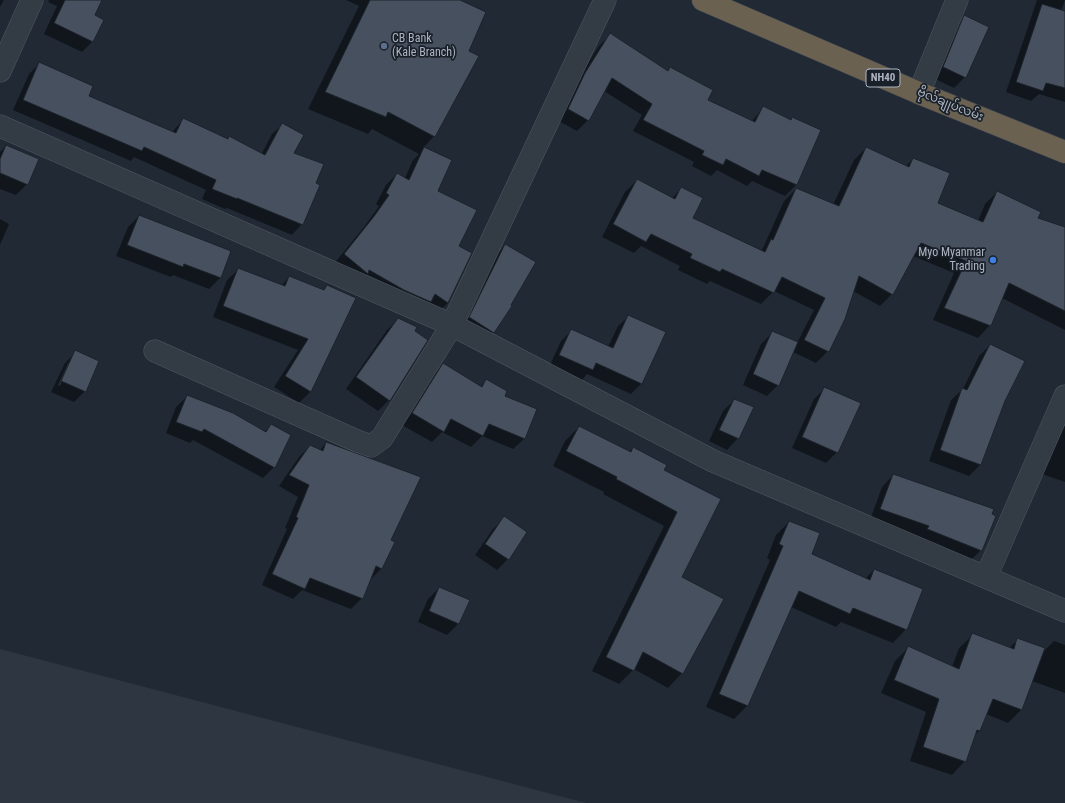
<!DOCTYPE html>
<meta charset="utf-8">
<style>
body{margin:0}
canvas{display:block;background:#202934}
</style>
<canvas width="1065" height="803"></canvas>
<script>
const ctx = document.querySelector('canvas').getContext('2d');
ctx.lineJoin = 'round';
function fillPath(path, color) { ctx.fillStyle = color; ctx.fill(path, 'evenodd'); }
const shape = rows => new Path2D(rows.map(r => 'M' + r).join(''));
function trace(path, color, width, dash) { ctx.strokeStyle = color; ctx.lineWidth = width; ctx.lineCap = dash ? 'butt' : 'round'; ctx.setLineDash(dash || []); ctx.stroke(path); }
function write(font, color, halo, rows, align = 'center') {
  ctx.font = font + ' "Roboto Condensed","Noto Sans Myanmar",sans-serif'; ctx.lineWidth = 3.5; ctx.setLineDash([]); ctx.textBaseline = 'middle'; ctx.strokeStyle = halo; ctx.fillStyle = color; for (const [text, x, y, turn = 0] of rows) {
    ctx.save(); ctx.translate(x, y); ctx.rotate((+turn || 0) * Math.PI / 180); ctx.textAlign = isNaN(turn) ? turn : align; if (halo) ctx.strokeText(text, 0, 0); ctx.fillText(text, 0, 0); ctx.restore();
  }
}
fillPath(shape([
 [0,649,586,803,0,803]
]), '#2e3642');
fillPath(shape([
 [0,0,4,0,0,7],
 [49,0,101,0,93,16,93,41,82,52,44,34,57,6,48,2],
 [346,0,458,0,467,51,434,136,423,148,451,160,437,191,458,246,448,303,437,313,333,265,364,227,379,206,376,204,386,185,397,174,405,178,413,160,419,154,372,129,368,134,308,109,359,6],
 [1037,0,1065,0,1061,11,1065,12,1065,102,1039,94,1031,101,1006,92],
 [964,17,965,77,954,88,933,78,953,28],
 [610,35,667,71,670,68,707,100,751,122,764,107,791,121,820,131,796,185,785,196,752,181,747,186,717,170,711,176,692,166,694,162,633,131,642,115,604,91,588,120,577,131,557,120,574,85,599,46],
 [39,64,87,97,172,132,183,120,227,140,229,138,261,155,272,134,283,124,293,153,315,184,302,224,292,235,227,208,225,209,202,199,206,190,134,157,131,161,13,110,29,74],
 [6,146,27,184,16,195,0,189,0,152],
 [866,148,906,166,913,159,936,203,978,221,985,204,997,192,1037,218,1065,228,1065,330,1002,298,990,325,978,338,933,320,954,273,913,256,892,294,880,306,853,291,828,351,816,363,793,352,778,385,767,396,743,385,761,344,772,333,797,343,814,310,774,291,761,304,710,281,707,284,678,270,680,266,641,246,634,253,602,237,625,192,637,180,672,198,681,189,692,218,761,251,763,248,784,201,796,189,833,205,854,160],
 [139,216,230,252,220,278,209,289,173,275,171,277,116,256,128,227],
 [0,219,9,224,0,245],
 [505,246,493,332,482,343,459,329,494,257],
 [239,269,281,286,289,277,322,291,327,286,310,392,299,403,274,387,298,350,213,317,227,280],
 [629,316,665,333,641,384,631,394,587,374,582,380,550,365,561,341,571,331,608,347,618,326],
 [398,319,389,400,378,411,346,389,387,330],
 [990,345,1004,401,980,465,969,476,929,461,951,400,963,389,979,356],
 [76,352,85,391,74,402,51,392,65,363],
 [68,363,71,363,60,386,58,385],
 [443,365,480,387,486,381,503,396,525,438,513,449,482,436,471,447,442,432,432,442,402,425,432,376],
 [825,388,837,452,826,463,792,448,814,399],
 [188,396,264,432,271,426,274,467,263,478,193,440,190,443,166,433,176,407],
 [734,400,738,438,727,450,709,441,723,411],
 [1065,416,1065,482,1042,474],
 [579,427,629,452,633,448,663,471,720,499,680,577,682,673,668,688,634,669,619,684,592,671,664,526,603,494,604,492,553,466,565,441],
 [326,443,390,540,394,542,381,569,370,580,362,598,351,609,302,590,293,599,262,585,287,529,285,528,298,497,279,486,299,457,310,446,319,451],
 [893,475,981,550,970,561,870,520,882,487],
 [504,518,508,559,497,570,475,555,493,529],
 [789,522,811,554,865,579,874,570,906,629,893,643,841,622,836,627,791,607,747,706,734,719,706,707,770,560,767,558,776,535],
 [439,588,458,624,447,635,418,622,428,599],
 [973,635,1009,648,1018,640,1041,654,1054,641,1065,645,1065,693,1032,681,1022,709,1008,723,986,714,980,730,973,737,965,761,952,775,910,761,926,712,881,693,895,661,908,648,952,667,959,648]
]), '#0007');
const building = shape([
 [65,0,102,0,95,15,104,20,93,42,54,23,65,0],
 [370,0,460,0,486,12,469,51,479,56,435,137,388,112,386,117,325,92,370,0],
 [1042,4,1065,11,1065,88,1046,83,1043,91,1016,82,1042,4],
 [964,15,989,27,966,78,943,67,964,15],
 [610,33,668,71,670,67,713,90,708,100,755,122,763,106,791,120,792,117,821,130,797,185,762,170,759,176,726,159,723,165,702,155,704,151,643,120,652,104,612,78,589,121,568,109,585,73,610,33],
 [39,62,93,86,89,96,176,133,183,118,228,139,229,136,265,155,282,123,304,135,294,153,324,164,316,183,320,185,303,225,237,198,237,199,212,189,216,180,144,147,142,151,23,100,39,62],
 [6,145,39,159,28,185,0,173,0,159,6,145],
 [424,147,452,160,438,191,477,210,459,246,472,253,448,303,435,294,431,302,404,290,369,270,368,274,344,254,375,215,389,195,386,193,397,173,409,180,424,147],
 [866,147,909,167,913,158,950,173,938,203,983,222,997,191,1041,212,1038,218,1065,227,1065,311,1009,283,991,326,944,308,966,261,921,243,893,295,859,276,845,319,829,352,804,340,825,298,782,277,774,293,722,269,720,272,690,258,692,254,651,234,646,242,613,224,637,179,675,199,681,187,703,198,693,218,765,252,771,239,773,240,796,188,839,206,866,147],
 [139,215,231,251,221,278,184,264,183,267,127,245,139,215],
 [505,244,536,262,511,305,512,306,494,333,469,317,505,244],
 [238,268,285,286,289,276,324,290,327,285,356,298,311,392,285,376,308,339,223,306,238,268],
 [628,315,666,332,642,384,596,363,593,370,559,355,571,329,613,348,628,315],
 [398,318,417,327,415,331,428,340,390,401,356,377,398,318],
 [772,331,798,342,779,386,753,374,772,331],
 [990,344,1025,361,1005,401,981,465,940,450,962,388,967,390,990,344],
 [75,350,99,361,86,392,61,381,75,350],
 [443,363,482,387,486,379,507,391,505,396,537,409,525,439,489,424,483,436,451,419,444,432,412,413,443,363],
 [824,387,861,403,838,453,802,437,824,387],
 [187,395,233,413,266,432,271,424,291,435,275,468,204,429,202,432,176,422,187,395],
 [734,399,754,407,739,439,719,430,734,399],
 [579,426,631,452,633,447,667,465,664,470,721,499,682,577,724,599,683,674,643,652,634,671,606,657,677,512,616,479,617,477,566,451,579,426],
 [326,442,421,477,391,540,395,542,382,569,376,566,363,599,310,578,305,589,272,574,298,518,296,517,309,485,289,475,310,445,323,451,326,442],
 [893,474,994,509,992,514,996,516,982,551,927,529,929,526,880,509,893,474],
 [504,516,527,532,509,560,485,544,504,516],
 [789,521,820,533,812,554,870,580,874,569,923,589,907,630,853,608,850,614,799,591,748,706,719,694,783,546,779,544,789,521],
 [439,587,470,600,459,624,429,611,439,587],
 [972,633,1014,649,1017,638,1045,648,1022,710,993,699,980,731,977,730,966,762,923,747,939,699,894,680,908,646,959,669,972,633]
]);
fillPath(building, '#47505e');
trace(building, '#1b222b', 1);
const street = shape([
 [0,71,32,0],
 [919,93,957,0],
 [0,126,452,325,713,461,1065,611],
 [155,351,357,441,371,446,382,438,452,325,605,0],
 [986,577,1065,396]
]);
const highway = shape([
 [703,0,919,93,1065,152]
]);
trace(street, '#515863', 23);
trace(highway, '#3e454f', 23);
trace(street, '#333b45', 22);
trace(highway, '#6b6151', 22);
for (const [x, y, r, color] of [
 [384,46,4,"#5c6f8a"],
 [993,260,4,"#3f7fe0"]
]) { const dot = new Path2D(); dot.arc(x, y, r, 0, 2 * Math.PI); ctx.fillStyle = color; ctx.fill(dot); trace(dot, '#192029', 1.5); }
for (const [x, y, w] of [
 [883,78,34]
]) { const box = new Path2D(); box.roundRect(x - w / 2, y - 9, w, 18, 3); ctx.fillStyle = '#192029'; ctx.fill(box); trace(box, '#adb5c2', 1); }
write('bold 11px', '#adb5c2', null, [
 ["NH40",883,78]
]);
write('12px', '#adb5c2', '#192029', [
 ["CB Bank",392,39],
 ["(Kale Branch)",392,53],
 ["Myo Myanmar",985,253,"right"],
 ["Trading",985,267,"right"]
], 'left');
write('12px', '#adb5c2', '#192029', [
 ["ဗိုလ်ချုပ်လမ်း",950,105,22]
]);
</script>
